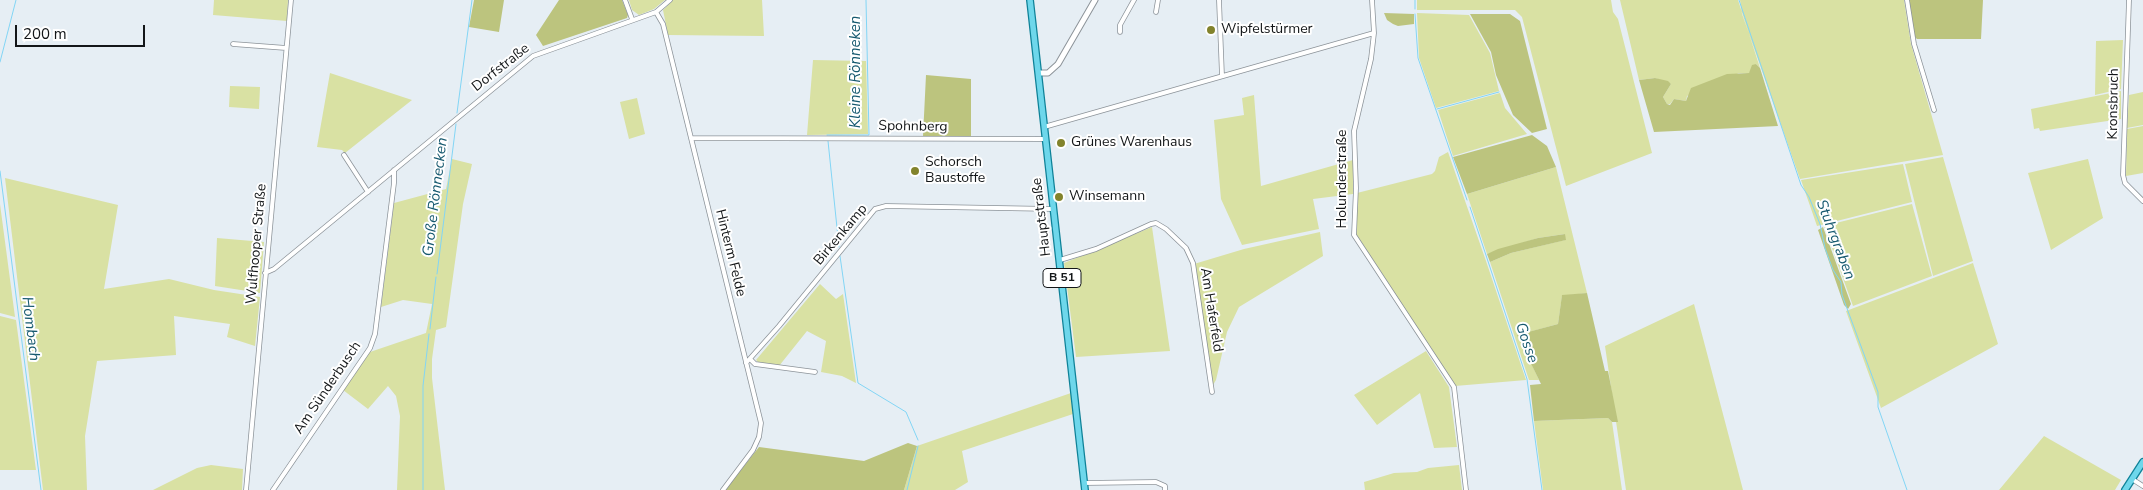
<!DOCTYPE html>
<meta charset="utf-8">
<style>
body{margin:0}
#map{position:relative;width:2143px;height:490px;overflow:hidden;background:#e6eef4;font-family:"Nunito Sans",sans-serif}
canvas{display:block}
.scale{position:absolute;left:15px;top:25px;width:130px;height:22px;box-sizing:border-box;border:2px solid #131618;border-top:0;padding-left:6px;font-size:15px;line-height:18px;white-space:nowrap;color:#131618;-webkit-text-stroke:4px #fff;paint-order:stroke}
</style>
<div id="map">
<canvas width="2143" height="490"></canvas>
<div class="scale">200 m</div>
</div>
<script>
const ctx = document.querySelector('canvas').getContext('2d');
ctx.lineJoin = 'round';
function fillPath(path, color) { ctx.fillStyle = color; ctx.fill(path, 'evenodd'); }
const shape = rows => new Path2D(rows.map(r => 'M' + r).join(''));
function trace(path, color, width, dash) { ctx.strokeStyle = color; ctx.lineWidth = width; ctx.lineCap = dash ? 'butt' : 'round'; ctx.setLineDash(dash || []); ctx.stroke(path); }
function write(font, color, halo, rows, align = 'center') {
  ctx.font = font + ' "Nunito Sans",sans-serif'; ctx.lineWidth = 4; ctx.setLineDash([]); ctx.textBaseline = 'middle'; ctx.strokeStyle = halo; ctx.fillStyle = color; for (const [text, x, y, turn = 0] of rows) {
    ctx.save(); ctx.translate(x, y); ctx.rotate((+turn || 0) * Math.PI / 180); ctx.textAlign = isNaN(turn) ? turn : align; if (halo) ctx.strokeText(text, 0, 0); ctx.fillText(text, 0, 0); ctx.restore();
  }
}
fillPath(shape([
 [214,0,288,0,287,21,213,15],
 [629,0,665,0,654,9,639,15,632,10],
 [673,0,762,0,764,36,668,35,663,10],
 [1417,0,1611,0,1613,12,1618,19,1652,153,1566,186,1522,17,1515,10,1417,10],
 [1620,0,1738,0,1760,68,1756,64,1749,73,1739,73,1687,96,1686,101,1674,99,1670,104,1667,104,1663,97,1671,84,1655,78,1639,80],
 [1740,0,1904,0,1911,44,1943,155,1800,179,1742,14],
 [1417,13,1469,15,1490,53,1499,91,1436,108,1419,58],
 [2123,40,2121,89,2095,95,2096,41],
 [813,60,866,61,868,134,807,135],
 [330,73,412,100,345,153,342,150,317,147],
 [230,86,260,87,259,109,229,107],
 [2121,91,2121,119,2040,131,2039,128,2034,129,2031,109],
 [2143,92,2143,125,2127,128,2129,95],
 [1500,93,1505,108,1527,134,1453,156,1438,110],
 [1254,95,1261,186,1353,160,1353,194,1313,199,1319,229,1242,245,1221,199,1214,120,1244,115,1242,98],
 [637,98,645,134,629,139,620,102],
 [2143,126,2143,173,2126,176,2127,129],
 [1448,152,1486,261,1526,380,1455,386,1356,234,1357,193,1432,174,1435,171,1439,157],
 [1943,157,1973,261,1933,276,1905,164],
 [452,159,472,164,463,204,446,327,436,330,432,359,432,378,445,490,397,490,400,416,396,396,388,386,368,409,343,390,370,352,426,333,432,304,403,300,381,307,394,203,446,189],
 [2088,159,2103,218,2051,250,2028,173],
 [1903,164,1912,202,1817,226,1801,180],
 [1556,167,1587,293,1562,296,1558,324,1518,335,1539,380,1529,380,1490,262,1511,253,1565,240,1565,234,1538,238,1487,254,1467,194],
 [5,178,118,205,104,289,169,279,214,290,260,297,255,346,227,337,230,324,174,316,176,355,97,361,85,436,87,490,43,490],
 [0,204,15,317,0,313],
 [1912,204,1932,276,1853,306,1824,226],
 [1152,227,1170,351,1076,357,1064,263],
 [1320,232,1323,256,1239,307,1227,332,1216,380,1213,385,1194,264,1244,249],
 [217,238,264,242,260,293,215,286],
 [1973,263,1998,344,1881,408,1846,311],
 [820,284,836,299,843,294,856,383,842,376,821,372,826,341,807,331,779,366,759,363,756,360],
 [1694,304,1743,490,1626,490,1605,346],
 [0,316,16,320,36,470,0,470],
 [1426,351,1449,387,1457,447,1434,448,1420,393,1377,425,1354,395],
 [1071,393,1073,414,962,451,968,482,955,490,904,490,917,446],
 [1608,418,1612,422,1622,490,1543,490,1534,421],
 [2044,436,2121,480,2115,490,1999,490],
 [211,465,243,469,242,490,153,490,197,468],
 [1459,465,1462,490,1365,490,1364,482,1394,473,1417,472,1428,468]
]), '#d9e1a3');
fillPath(shape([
 [474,0,504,0,499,32,469,27],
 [559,0,622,0,628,15,627,18,543,46,536,35],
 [1909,0,1983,0,1981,39,1917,39,1914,36],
 [1384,13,1414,14,1414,24,1398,26,1393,24,1387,20],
 [1470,14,1510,14,1520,21,1547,129,1532,133,1513,115,1496,75,1491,52],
 [1756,64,1760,68,1778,126,1654,132,1639,80,1655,78,1668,81,1671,84,1663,97,1667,104,1670,105,1674,99,1686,101,1691,88,1727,74,1749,73,1752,65],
 [926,75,971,79,971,138,923,136],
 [1532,135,1547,146,1556,167,1467,194,1453,157],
 [1823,227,1851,304,1848,309,1844,305,1818,230],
 [1565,234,1566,240,1511,253,1490,262,1487,254,1498,249,1538,238],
 [1587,293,1605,371,1608,371,1618,422,1612,422,1608,418,1534,421,1530,385,1541,384,1517,335,1558,324,1562,295],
 [908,443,917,446,904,490,725,490,759,447,864,461]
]), '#bcc47e');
trace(shape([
 [1415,0,1415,9],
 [1739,0,1801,185,1809,197,1820,224,1825,248,1833,270,1841,282,1842,295,1878,392,1878,407,1907,490],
 [1415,14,1418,58,1467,200],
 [0,62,16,0],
 [1437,109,1499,92],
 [457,113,472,0],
 [827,135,869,135,866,0],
 [828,141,839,247],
 [0,171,41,490],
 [1470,207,1527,379,1542,490],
 [840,256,858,383,906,412,918,440],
 [437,274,456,124],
 [430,329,436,277],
 [423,490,423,386,429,334],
 [907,490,918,446]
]), '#82d5f5', 1);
const street = shape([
 [625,0,632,19],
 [1219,0,1222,76],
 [1372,0,1374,33,1371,59,1354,131,1356,188,1354,235,1454,387,1466,490],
 [1907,0,1914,44,1934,110],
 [2129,0,2123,175,2125,183,2143,201],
 [656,12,663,24,761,423,759,437,753,450,723,490],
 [1156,12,1158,0],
 [1120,32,1120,25,1134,0],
 [233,44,286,48],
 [1044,127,1374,33],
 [691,138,1045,139],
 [344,155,368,192],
 [1060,260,1096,249,1151,224,1156,223,1166,229,1186,248,1193,263,1212,392],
 [265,273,274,269,533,56,656,12,670,0],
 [751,360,755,364,815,372],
 [746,363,779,326,875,209,886,206,1053,209],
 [2132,479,2143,486],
 [1084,483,1156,482,1165,486,1165,490],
 [246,490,291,0],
 [273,490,370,348,375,334,394,183,394,170]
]);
const secondary = shape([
 [1039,73,1048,73,1058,64,1095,0]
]);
const primary = shape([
 [1030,0,1085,490],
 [2125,490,2143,462]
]);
trace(street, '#8c9399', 5.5);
trace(secondary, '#8c9399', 7);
trace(primary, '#0f8298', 8);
trace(street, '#fff', 4);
trace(secondary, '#fff', 5);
trace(primary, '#6ed7eb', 5.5);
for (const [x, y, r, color] of [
 [1211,30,5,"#82832c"],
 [1061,143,5,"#82832c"],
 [915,171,5,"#82832c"],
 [1059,197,5,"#82832c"]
]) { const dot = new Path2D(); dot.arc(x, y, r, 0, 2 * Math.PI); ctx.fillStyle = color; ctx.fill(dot); trace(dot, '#fff', 2); }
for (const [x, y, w] of [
 [1062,278,38]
]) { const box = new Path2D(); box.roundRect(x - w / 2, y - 9.5, w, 19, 4); ctx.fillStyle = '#fff'; ctx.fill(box); trace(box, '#131618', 1); }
write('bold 12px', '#131618', null, [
 ["B 51",1062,278]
]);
write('14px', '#131618', '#fff', [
 ["Wipfelstürmer",1221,30],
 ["Grünes Warenhaus",1071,143],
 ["Schorsch",925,163],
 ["Baustoffe",925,179],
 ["Winsemann",1069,197]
], 'left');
write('14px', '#131618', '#fff', [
 ["Dorfstraße",501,68,-38],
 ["Kronsbruch",2114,104,-89],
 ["Spohnberg",913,127,1],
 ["Holunderstraße",1343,179,-90],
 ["Hauptstraße",1042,217,-97],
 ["Birkenkamp",841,235,-50],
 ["Wulfhooper Straße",257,244,-85],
 ["Hinterm Felde",730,253,76],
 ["Am Haferfeld",1211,310,81],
 ["Am Sünderbusch",328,388,-56]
]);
write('italic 15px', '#16596f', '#fff', [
 ["Kleine Rönneken",856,72,-90],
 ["Große Rönnecken",436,197,-83],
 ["Stuhrgraben",1835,240,69],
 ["Hombach",30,329,83],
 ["Gosse",1526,343,71]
]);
</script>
